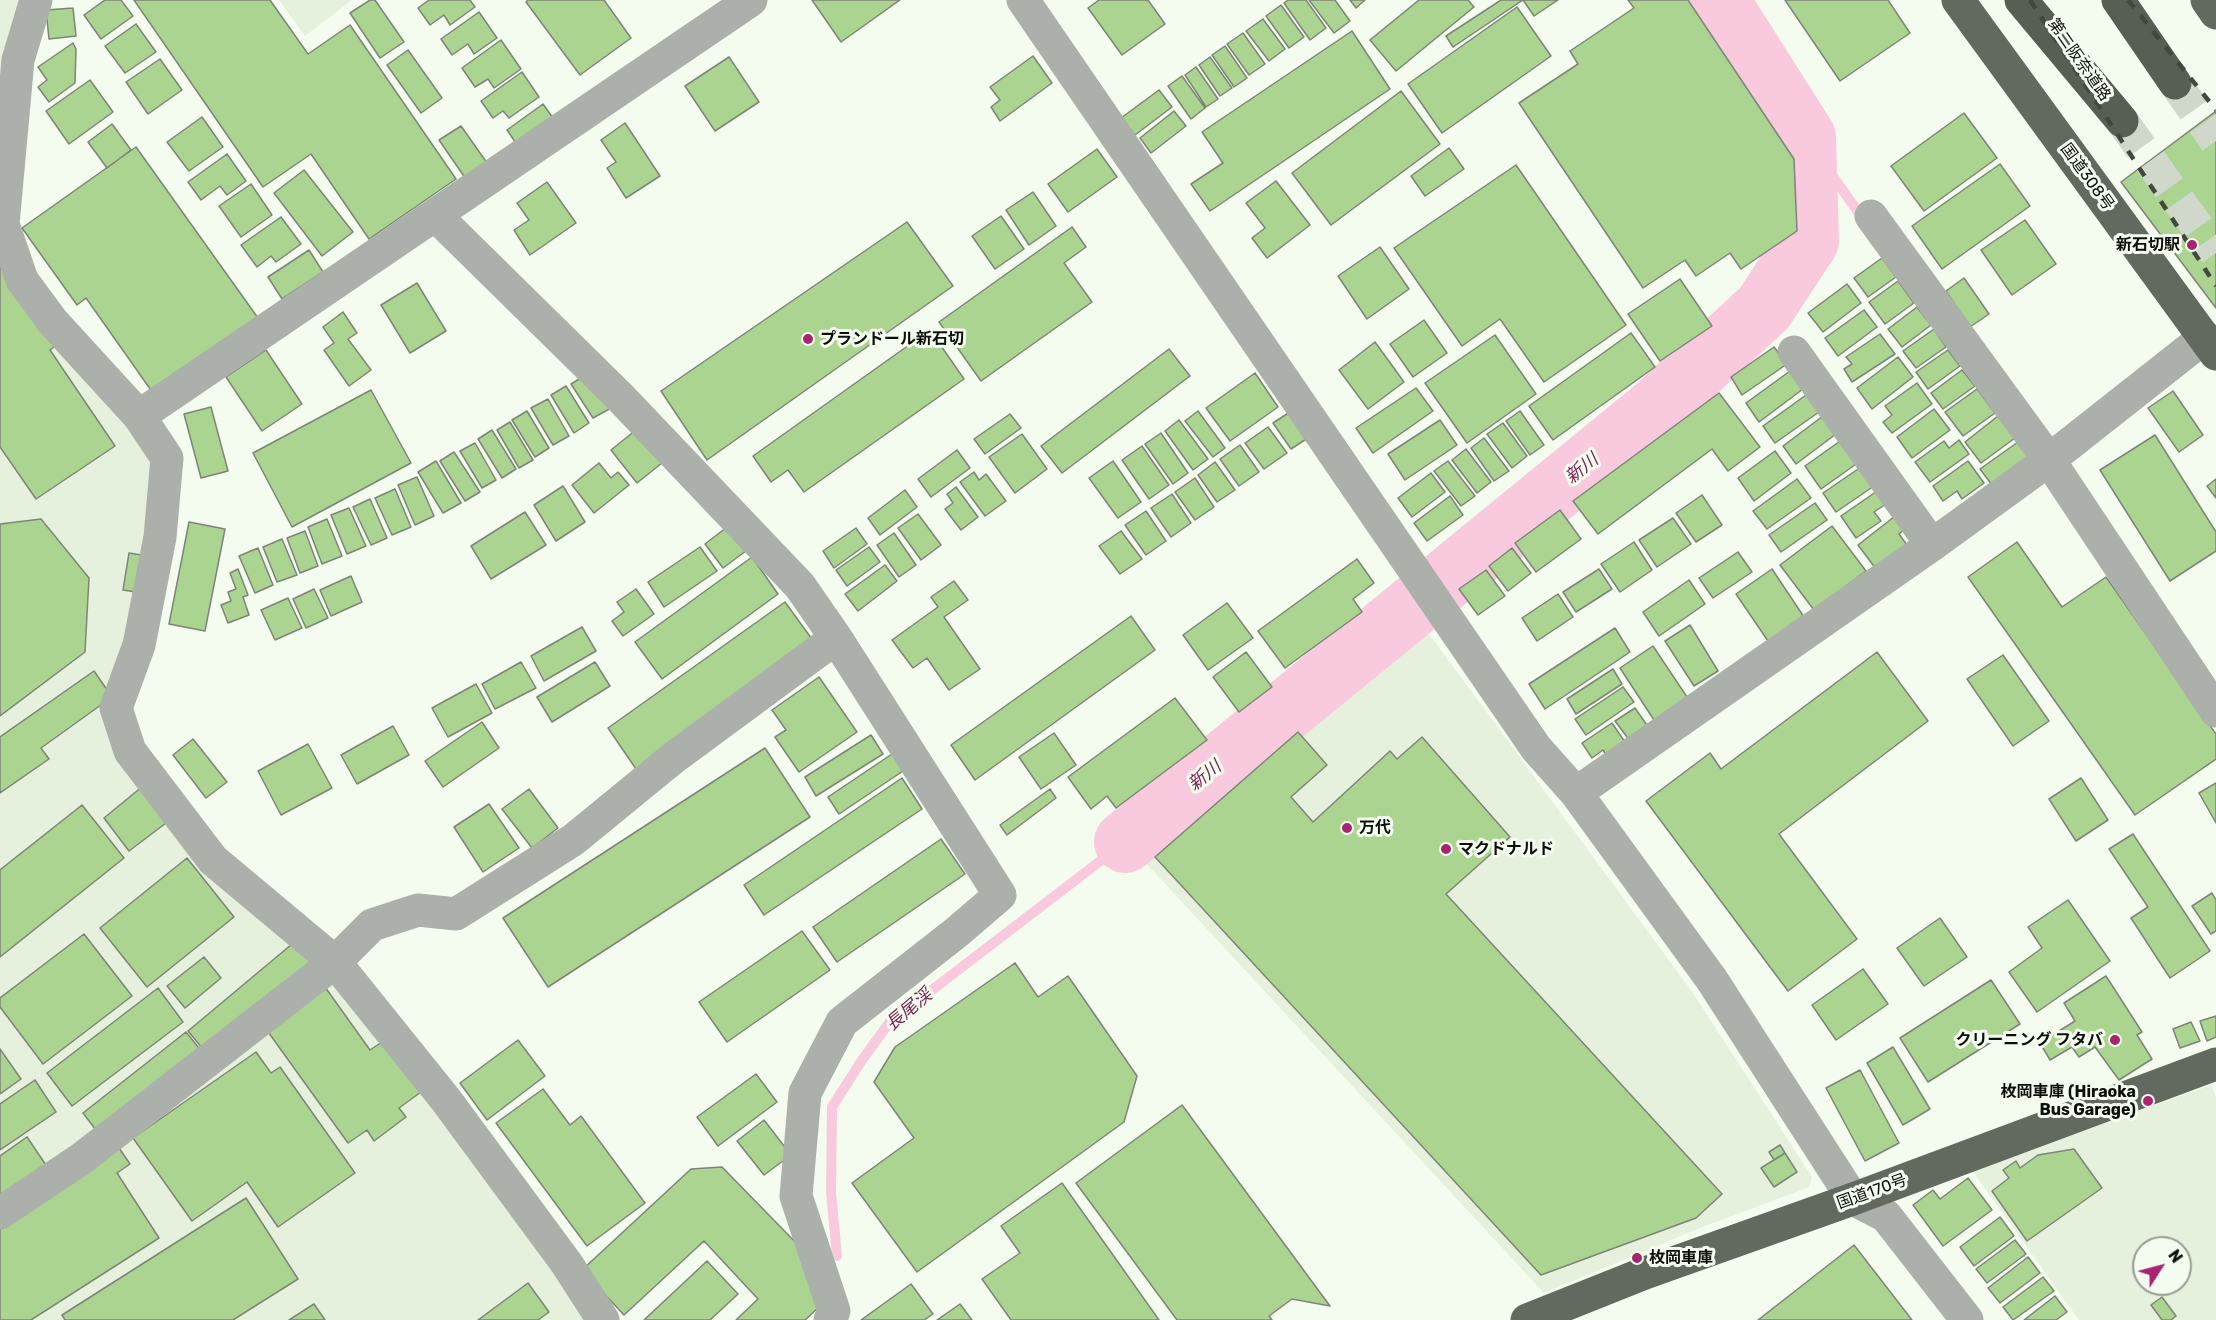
<!DOCTYPE html>
<meta charset="utf-8">
<style>
body{margin:0}
#map{position:relative;width:2216px;height:1320px;overflow:hidden;background:#f3fcee;font-family:Rubik,sans-serif}
canvas{display:block}
.north{position:absolute;left:2132px;top:1236px;width:60px;height:60px;box-sizing:border-box;background:#f3fcee;border:2px solid #979d93;border-radius:50%;rotate:54deg;font-size:16px;font-weight:700;line-height:24px;text-align:center;color:#0c0e0a}
.north::after{content:'';display:block;margin:auto;width:21px;height:27px;background:#a8246f;clip-path:polygon(50% 0,100% 100%,50% 72%,0 100%)}
</style>
<div id="map">
<canvas width="2216" height="1320"></canvas>
<div class="north">N</div>
</div>
<script>
const ctx = document.querySelector('canvas').getContext('2d');
ctx.lineJoin = 'round';
function fillPath(path, color) { ctx.fillStyle = color; ctx.fill(path, 'evenodd'); }
const shape = rows => new Path2D(rows.map(r => 'M' + r).join(''));
function trace(path, color, width, dash) { ctx.strokeStyle = color; ctx.lineWidth = width; ctx.lineCap = dash ? 'butt' : 'round'; ctx.setLineDash(dash || []); ctx.stroke(path); }
function write(font, color, halo, rows, align = 'center') {
  ctx.font = font + ' Rubik,"Noto Sans JP",sans-serif'; ctx.lineWidth = 6; ctx.setLineDash([]); ctx.textBaseline = 'middle'; ctx.strokeStyle = halo; ctx.fillStyle = color; for (const [text, x, y, turn = 0] of rows) {
    ctx.save(); ctx.translate(x, y); ctx.rotate((+turn || 0) * Math.PI / 180); ctx.textAlign = isNaN(turn) ? turn : align; if (halo) ctx.strokeText(text, 0, 0); ctx.fillText(text, 0, 0); ctx.restore();
  }
}
fillPath(shape([
 [0,0,40,0,3,224,167,458,116,708,130,751,335,962,594,1320,0,1320],
 [279,0,352,0,305,36],
 [1424,627,1693,993,1812,1177,1809,1187,1700,1228,1544,1293,1132,848],
 [2211,1085,2216,1097,2216,1320,2079,1320,1972,1170],
 [2144,1248,2180,1248,2180,1284,2144,1284]
]), '#e5f0dd');
trace(shape([
 [1805,137,1861,216],
 [837,1256,831,1192,832,1107,862,1060,889,1023,1125,842]
]), '#f9cade', 10);
trace(shape([
 [1125,842,1655,409,1764,308,1808,241,1805,137,1718,0]
]), '#f9cade', 62);
const building = shape([
 [105,0,121,0,133,16,101,39,84,15,105,0],
 [134,0,270,0,308,54,350,25,456,179,369,239,311,154,263,187,134,0],
 [370,0,375,0,404,42,380,58,350,13,370,0],
 [429,0,470,0,475,7,450,25,444,15,430,25,418,8,429,0],
 [528,0,604,0,631,38,580,75,526,2,528,0],
 [812,0,900,0,841,42,812,0],
 [1099,0,1148,0,1165,24,1122,55,1088,8,1099,0],
 [1288,0,1306,0,1326,28,1310,40,1284,3,1288,0],
 [1309,0,1335,0,1350,21,1334,33,1309,0],
 [1350,0,1365,0,1356,8,1350,0],
 [1419,0,1468,0,1474,7,1396,71,1370,40,1419,0],
 [1501,0,1558,0,1534,16,1523,0,1453,47,1446,36,1501,0],
 [1628,0,1688,0,1794,159,1797,231,1741,269,1730,253,1696,276,1685,260,1643,288,1519,103,1578,64,1570,51,1634,8,1628,0],
 [1785,0,1888,0,1910,33,1840,81,1785,0],
 [1281,5,1304,37,1289,48,1266,16,1281,5],
 [1517,7,1551,56,1442,133,1408,84,1517,7],
 [73,8,76,36,49,39,46,10,73,8],
 [479,12,497,38,474,54,468,44,452,55,441,39,479,12],
 [1263,19,1285,49,1269,61,1246,31,1263,19],
 [136,24,156,52,125,73,105,46,136,24],
 [1352,31,1390,89,1210,211,1191,184,1223,163,1202,132,1352,31],
 [1243,33,1265,64,1249,75,1227,44,1243,33],
 [501,40,521,69,494,88,488,79,475,87,462,68,501,40],
 [73,43,76,49,75,83,49,102,38,87,47,80,38,67,73,43],
 [1225,46,1247,78,1234,87,1212,55,1225,46],
 [408,50,442,98,421,113,387,65,408,50],
 [1033,56,1052,83,1000,121,991,107,1000,100,990,87,1033,56],
 [729,57,759,102,715,131,685,86,729,57],
 [1210,57,1232,88,1220,96,1199,65,1210,57],
 [160,59,182,90,148,114,126,82,160,59],
 [1196,67,1218,99,1206,107,1185,75,1196,67],
 [522,72,539,97,509,118,503,111,493,118,481,101,522,72],
 [1182,76,1205,108,1191,119,1168,86,1182,76],
 [90,80,113,112,69,144,46,111,90,80],
 [1159,90,1172,107,1135,135,1121,118,1159,90],
 [1401,91,1440,144,1331,225,1292,173,1401,91],
 [543,104,558,125,522,152,507,130,543,104],
 [1174,111,1186,126,1151,153,1140,138,1174,111],
 [2216,111,2216,308,2121,182,2216,111],
 [1964,113,1997,158,1924,211,1891,166,1964,113],
 [202,117,223,147,189,171,167,142,202,117],
 [625,123,660,176,626,198,607,168,616,162,601,140,625,123],
 [112,124,131,150,107,168,88,142,112,124],
 [461,126,492,170,470,185,439,140,461,126],
 [136,147,258,318,153,393,86,298,77,305,22,228,136,147],
 [1449,148,1464,169,1425,196,1411,176,1449,148],
 [1097,149,1117,177,1068,212,1048,184,1097,149],
 [227,154,246,181,227,195,220,186,201,200,188,182,227,154],
 [2000,164,2030,206,1942,269,1912,226,2000,164],
 [1516,165,1626,325,1544,382,1500,319,1462,346,1394,248,1516,165],
 [304,170,353,232,322,256,274,193,304,170],
 [1276,181,1310,225,1267,258,1252,238,1265,228,1246,203,1276,181],
 [547,182,576,223,530,255,514,230,529,220,517,203,547,182],
 [251,184,272,215,241,237,219,206,251,184],
 [1033,192,1056,226,1029,245,1006,210,1033,192],
 [1001,216,1024,249,995,269,972,236,1001,216],
 [281,217,301,244,276,262,271,256,257,267,241,245,281,217],
 [2025,220,2056,264,2012,295,1981,250,2025,220],
 [907,222,953,286,707,460,661,391,907,222],
 [1072,227,1086,247,1064,263,1092,302,981,381,939,322,1072,227],
 [1380,247,1409,289,1367,319,1338,276,1380,247],
 [309,250,323,272,282,299,268,277,309,250],
 [1882,258,1896,277,1868,297,1854,278,1882,258],
 [5,263,59,343,50,350,115,446,36,499,0,447,0,267,5,263],
 [1964,278,1989,314,1970,327,1946,291,1964,278],
 [1680,279,1712,326,1660,361,1628,314,1680,279],
 [1898,281,1914,303,1885,324,1869,302,1898,281],
 [417,283,446,331,410,353,381,305,417,283],
 [1847,284,1861,303,1823,332,1808,313,1847,284],
 [1917,307,1931,325,1902,347,1888,329,1917,307],
 [1864,310,1877,327,1838,356,1825,338,1864,310],
 [343,312,357,333,348,339,371,370,349,386,324,350,334,343,323,327,343,312],
 [1424,320,1447,353,1413,377,1390,344,1424,320],
 [1934,329,1946,347,1916,368,1903,351,1934,329],
 [930,330,964,379,804,492,788,470,771,482,753,456,930,330],
 [1631,333,1655,367,1553,440,1529,406,1631,333],
 [1880,334,1895,354,1852,382,1844,369,1852,364,1846,357,1880,334],
 [1495,335,1536,394,1467,443,1425,383,1495,335],
 [1375,342,1404,382,1368,409,1339,370,1375,342],
 [1774,347,1787,364,1742,395,1731,377,1774,347],
 [1169,349,1190,376,1062,473,1041,446,1169,349],
 [266,350,302,404,262,431,226,377,266,350],
 [1948,350,1960,366,1928,389,1916,372,1948,350],
 [1898,357,1913,377,1872,409,1857,388,1898,357],
 [1962,370,1975,386,1943,409,1931,393,1962,370],
 [1790,371,1803,389,1759,422,1746,403,1790,371],
 [589,373,611,408,593,418,571,384,589,373],
 [1255,373,1278,407,1230,441,1206,408,1255,373],
 [1917,383,1932,404,1892,433,1883,422,1892,415,1885,406,1917,383],
 [566,386,589,423,574,433,551,395,566,386],
 [1416,388,1433,411,1373,453,1356,428,1416,388],
 [1977,389,1995,413,1963,436,1945,412,1977,389],
 [371,390,411,463,292,527,253,453,371,390],
 [2173,391,2203,435,2179,452,2148,408,2173,391],
 [1719,393,1760,447,1728,471,1712,449,1598,534,1573,501,1719,393],
 [1806,395,1819,412,1775,443,1763,426,1806,395],
 [548,399,569,436,553,445,531,408,548,399],
 [211,407,228,471,201,478,184,414,211,407],
 [1296,408,1314,434,1291,449,1273,423,1296,408],
 [1934,409,1950,430,1912,458,1897,437,1934,409],
 [527,411,549,448,535,457,512,420,527,411],
 [1198,411,1225,448,1213,457,1185,421,1198,411],
 [1520,411,1544,445,1530,455,1506,421,1520,411],
 [1010,414,1021,428,985,454,974,439,1010,414],
 [1823,416,1836,434,1796,464,1783,446,1823,416],
 [1998,416,2015,438,1981,463,1965,442,1998,416],
 [1179,420,1208,459,1193,470,1165,431,1179,420],
 [1440,420,1457,445,1405,480,1388,454,1440,420],
 [510,422,533,460,519,468,497,430,510,422],
 [1503,423,1527,456,1512,468,1487,434,1503,423],
 [641,426,667,459,637,483,611,450,641,426],
 [1268,427,1287,453,1264,469,1245,443,1268,427],
 [492,430,516,469,502,478,478,439,492,430],
 [1161,433,1188,473,1173,484,1145,444,1161,433],
 [1022,434,1047,469,1015,493,989,457,1022,434],
 [2155,435,2216,532,2216,551,2170,581,2100,470,2155,435],
 [1484,438,1509,471,1494,481,1471,448,1484,438],
 [1843,439,1859,462,1821,489,1805,466,1843,439],
 [1959,440,1969,454,1930,482,1915,462,1944,441,1949,448,1959,440],
 [2018,442,2032,461,1995,489,1980,469,2018,442],
 [475,443,496,480,482,488,460,451,475,443],
 [1240,445,1259,472,1239,486,1220,459,1240,445],
 [1142,446,1169,485,1149,499,1122,460,1142,446],
 [1466,449,1491,482,1477,493,1452,460,1466,449],
 [957,450,970,468,931,497,918,479,957,450],
 [1775,451,1791,473,1754,501,1738,478,1775,451],
 [454,452,480,492,465,501,440,461,454,452],
 [436,461,461,503,443,513,418,472,436,461],
 [1113,461,1141,502,1118,518,1089,478,1113,461],
 [1448,461,1475,496,1461,506,1434,471,1448,461],
 [1968,461,1984,483,1962,499,1957,491,1943,501,1933,486,1968,461],
 [1215,462,1235,490,1217,502,1198,475,1215,462],
 [599,463,611,478,618,472,629,485,594,513,572,485,599,463],
 [1861,467,1874,486,1836,512,1823,493,1861,467],
 [974,472,979,480,986,474,1006,501,985,516,960,482,974,472],
 [1431,473,1445,492,1412,517,1398,498,1431,473],
 [417,477,434,516,415,525,398,485,417,477],
 [1195,478,1214,507,1195,520,1175,492,1195,478],
 [1797,479,1811,498,1767,529,1753,511,1797,479],
 [2216,479,2216,498,2207,486,2216,479],
 [563,486,585,522,556,541,534,505,563,486],
 [956,487,978,517,961,530,945,509,953,503,947,494,956,487],
 [395,489,411,527,392,535,375,498,395,489],
 [1880,489,1889,502,1874,512,1881,521,1856,538,1841,516,1880,489],
 [905,490,917,507,880,535,868,518,905,490],
 [1172,494,1191,523,1171,537,1151,508,1172,494],
 [1702,495,1722,525,1696,542,1676,513,1702,495],
 [1450,496,1463,515,1427,541,1414,523,1450,496],
 [370,499,387,538,371,545,353,507,370,499],
 [1815,503,1827,520,1781,552,1769,535,1815,503],
 [349,508,366,546,347,554,331,515,349,508],
 [1560,510,1581,539,1536,572,1515,543,1560,510],
 [1146,511,1166,541,1146,555,1125,525,1146,511],
 [525,512,546,545,491,579,471,546,525,512],
 [1899,513,1909,526,1899,534,1907,545,1876,569,1858,545,1899,513],
 [918,514,941,545,921,560,898,528,918,514],
 [1673,518,1691,544,1657,567,1639,540,1673,518],
 [41,519,89,578,85,652,0,716,0,524,41,519],
 [327,519,342,556,322,564,308,527,327,519],
 [189,522,225,529,205,631,169,624,189,522],
 [731,524,750,548,723,568,705,544,731,524],
 [1832,526,1866,571,1814,610,1780,565,1832,526],
 [856,528,867,544,834,568,823,551,856,528],
 [305,531,318,566,300,573,287,538,305,531],
 [1121,531,1142,559,1120,574,1099,546,1121,531],
 [894,533,916,565,899,577,877,545,894,533],
 [282,539,297,575,277,582,263,547,282,539],
 [1634,542,1652,570,1620,592,1601,564,1634,542],
 [2017,542,2062,607,2106,577,2216,734,2216,759,2135,815,1968,577,2017,542],
 [700,547,717,571,664,607,648,582,700,547],
 [869,547,880,562,847,586,836,570,869,547],
 [258,548,273,585,255,593,239,556,258,548],
 [1512,548,1531,573,1508,591,1489,566,1512,548],
 [1738,552,1752,572,1713,598,1699,578,1738,552],
 [129,553,148,556,142,593,123,590,129,553],
 [752,557,778,594,662,679,635,642,752,557],
 [1357,559,1374,583,1353,599,1362,612,1285,668,1258,631,1357,559],
 [885,565,897,581,858,611,845,594,885,565],
 [238,569,248,595,243,597,249,615,228,623,221,605,231,601,228,592,236,589,230,573,238,569],
 [1599,569,1612,589,1576,612,1563,592,1599,569],
 [1772,569,1806,620,1770,644,1736,594,1772,569],
 [1486,570,1505,596,1478,615,1459,589,1486,570],
 [351,576,362,602,331,616,320,590,351,576],
 [1689,580,1705,604,1659,636,1643,612,1689,580],
 [954,581,968,600,944,617,980,669,949,690,927,658,913,668,892,640,938,607,931,597,954,581],
 [314,589,328,618,306,628,293,599,314,589],
 [636,589,654,614,623,636,612,621,624,612,617,602,636,589],
 [1558,594,1573,617,1537,641,1522,618,1558,594],
 [288,598,302,628,275,640,261,610,288,598],
 [785,602,814,642,636,769,608,728,785,602],
 [1227,603,1253,638,1208,670,1183,635,1227,603],
 [1131,616,1155,650,975,780,951,745,1131,616],
 [1690,625,1718,671,1694,686,1665,641,1690,625],
 [582,627,596,651,544,681,531,656,582,627],
 [1615,628,1630,652,1545,709,1529,684,1615,628],
 [1653,646,1687,697,1654,720,1620,668,1653,646],
 [1246,652,1272,687,1239,712,1213,677,1246,652],
 [1877,652,1928,721,1779,834,1857,939,1788,991,1646,801,1710,753,1721,769,1877,652],
 [2003,655,2049,721,2013,746,1967,679,2003,655],
 [521,662,536,688,495,709,482,684,521,662],
 [595,662,610,686,552,722,537,697,595,662],
 [1613,669,1622,684,1576,714,1567,699,1613,669],
 [94,671,112,697,41,748,49,759,0,793,0,737,94,671],
 [819,677,857,732,799,772,775,737,786,730,772,710,819,677],
 [476,684,492,713,448,737,432,708,476,684],
 [1623,687,1634,702,1586,735,1575,719,1623,687],
 [1175,698,1207,740,1116,808,1107,796,1091,809,1068,777,1175,698],
 [1635,708,1649,728,1630,741,1615,721,1635,708],
 [482,722,499,748,443,787,425,761,482,722],
 [1612,723,1627,745,1608,758,1603,750,1592,758,1582,743,1612,723],
 [393,726,409,755,357,784,341,755,393,726],
 [1298,732,1327,765,1291,797,1313,822,1390,751,1397,759,1422,737,1510,837,1446,894,1722,1194,1696,1218,1541,1275,1155,857,1298,732],
 [1054,733,1076,765,1041,789,1019,757,1054,733],
 [871,735,883,754,816,796,805,777,871,735],
 [193,739,227,782,206,798,173,755,193,739],
 [308,744,332,788,281,815,258,771,308,744],
 [765,748,810,817,548,987,503,918,765,748],
 [895,752,906,769,839,814,828,797,895,752],
 [902,778,922,809,764,915,744,885,902,778],
 [2081,778,2108,820,2076,841,2049,799,2081,778],
 [2216,783,2216,823,2199,793,2216,783],
 [143,786,170,820,129,851,104,818,143,786],
 [529,789,558,828,532,848,502,809,529,789],
 [1050,789,1056,798,1007,835,1000,825,1050,789],
 [489,804,519,848,483,872,454,827,489,804],
 [82,805,124,858,0,957,0,870,82,805],
 [2133,834,2210,951,2170,978,2131,918,2148,907,2109,849,2133,834],
 [941,839,965,874,837,962,813,927,941,839],
 [187,858,234,917,147,987,100,928,187,858],
 [2212,893,2216,900,2216,931,2211,934,2192,906,2212,893],
 [2068,900,2110,961,2037,1012,2009,972,2042,948,2028,927,2068,900],
 [1940,918,1967,957,1924,986,1897,948,1940,918],
 [802,931,830,970,727,1042,699,1002,802,931],
 [84,934,132,996,43,1064,0,1007,0,998,84,934],
 [298,939,319,963,208,1055,188,1031,298,939],
 [204,957,221,978,185,1008,167,986,204,957],
 [1015,963,1038,997,1068,976,1137,1076,1124,1122,917,1272,852,1183,914,1138,874,1082,895,1047,1015,963],
 [1863,969,1888,1004,1836,1040,1812,1005,1863,969],
 [2106,976,2142,1032,2137,1035,2152,1059,2119,1080,2095,1047,2079,1057,2072,1047,2050,1060,2040,1043,2075,1021,2064,1003,2106,976],
 [1991,980,2020,1024,1928,1082,1900,1038,1991,980],
 [325,987,370,1050,385,1040,421,1092,399,1108,406,1117,374,1141,367,1130,348,1143,266,1029,325,987],
 [158,988,183,1022,72,1106,47,1073,158,988],
 [2216,1016,2216,1037,2207,1041,2200,1021,2216,1016],
 [2191,1022,2200,1041,2180,1048,2173,1029,2191,1022],
 [186,1032,206,1057,102,1138,83,1113,186,1032],
 [518,1040,545,1076,487,1120,460,1083,518,1040],
 [1893,1047,1930,1109,1903,1125,1867,1063,1893,1047],
 [0,1049,21,1079,0,1094,0,1049],
 [256,1052,271,1073,280,1067,355,1173,278,1227,247,1182,192,1221,133,1138,256,1052],
 [1860,1070,1899,1143,1865,1161,1826,1088,1860,1070],
 [756,1074,777,1102,718,1146,697,1117,756,1074],
 [35,1080,56,1112,0,1150,0,1104,35,1080],
 [543,1089,570,1125,581,1116,645,1203,587,1246,496,1123,543,1089],
 [1182,1105,1330,1306,1292,1299,1269,1316,1272,1320,1177,1320,1076,1183,1182,1105],
 [764,1120,791,1155,764,1175,737,1141,764,1120],
 [27,1137,50,1171,0,1205,0,1156,27,1137],
 [1780,1145,1785,1153,1774,1160,1769,1152,1780,1145],
 [119,1148,130,1164,117,1173,159,1238,31,1320,0,1320,0,1224,119,1148],
 [2074,1149,2102,1188,2027,1241,1992,1191,2009,1178,2003,1170,2016,1161,2020,1168,2038,1155,2074,1149],
 [1785,1153,1797,1172,1774,1187,1761,1168,1785,1153],
 [722,1167,805,1252,818,1308,805,1320,736,1320,758,1299,704,1241,624,1315,582,1270,691,1169,722,1167],
 [1968,1178,1992,1210,1943,1246,1913,1205,1933,1190,1940,1199,1968,1178],
 [1062,1183,1159,1320,1011,1320,982,1279,1020,1253,1001,1226,1062,1183],
 [246,1198,298,1279,233,1320,65,1320,62,1315,246,1198],
 [2000,1217,2014,1236,1974,1266,1960,1247,2000,1217],
 [2015,1240,2026,1254,1987,1283,1976,1269,2015,1240],
 [1854,1245,1912,1320,1758,1320,1854,1245],
 [2028,1257,2040,1273,2000,1303,1988,1288,2028,1257],
 [707,1261,738,1294,710,1320,644,1320,707,1261],
 [2043,1277,2054,1291,2013,1320,2003,1307,2043,1277],
 [528,1283,549,1312,538,1320,478,1320,528,1283],
 [911,1284,933,1314,924,1320,861,1320,911,1284],
 [2055,1296,2067,1312,2056,1320,2024,1320,2055,1296],
 [2162,1297,2176,1316,2171,1320,2162,1320,2151,1305,2162,1297],
 [314,1304,325,1320,289,1320,314,1304],
 [960,1304,972,1320,937,1320,960,1304]
]);
fillPath(building, '#acd491');
trace(building, '#7d8478', 1.5);
trace(shape([
 [2175,83,2216,141],
 [2122,121,2216,253]
]), '#d0d8cc', 33, [33, 16]);
trace(shape([
 [36,0,18,60,3,224,22,280,53,322,139,416,167,458,160,537,139,645,116,708,130,751,213,860,335,962,446,1100,567,1264,603,1320],
 [1023,0,1536,748,1576,793,1712,980,1853,1199,1886,1216,1967,1320],
 [436,216,619,396,800,586,836,638,1000,895,957,932,842,1022,805,1093,796,1196,834,1311,830,1320],
 [1871,216,2049,460,2216,711],
 [1794,352,1932,545],
 [139,416,751,0],
 [1576,793,1932,545,2049,460,2205,337],
 [0,1213,81,1159,335,962,372,925,418,910,456,914,573,840,672,759,836,638]
]), '#acb0aa', 33);
trace(shape([
 [1958,0,2216,354],
 [2207,0,2216,13],
 [1527,1320,1645,1273,1853,1199,2216,1064]
]), '#62695e', 33);
trace(shape([
 [2021,0,2122,121],
 [2118,0,2175,83]
]), '#575e53', 33);
trace(shape([
 [2030,0,2216,286],
 [2128,0,2216,110]
]), '#434740', 4.5, [10, 10]);
for (const [x, y, r, color] of [
 [2192,245,6,"#a8246f"],
 [808,339,6,"#a8246f"],
 [1347,828,6,"#a8246f"],
 [1446,849,6,"#a8246f"],
 [2115,1040,6,"#a8246f"],
 [2148,1101,6,"#a8246f"],
 [1637,1258,6,"#a8246f"]
]) { const dot = new Path2D(); dot.arc(x, y, r, 0, 2 * Math.PI); ctx.fillStyle = color; ctx.fill(dot); trace(dot, '#f3fcee', 2); }
write('16px', '#0c0e0a', '#f3fcee', [
 ["第二阪奈道路",2079,60,55],
 ["国道308号",2087,177,54],
 ["国道170号",1872,1192,-20]
]);
write('bold 16px', '#0c0e0a', '#f3fcee', [
 ["新石切駅",2180,245,"right"],
 ["プランドール新石切",820,339],
 ["万代",1359,828],
 ["マクドナルド",1458,849],
 ["クリーニング フタバ",2103,1040,"right"],
 ["枚岡車庫 (Hiraoka",2136,1092,"right"],
 ["Bus Garage)",2136,1110,"right"],
 ["枚岡車庫",1649,1258]
], 'left');
write('italic 18px', '#7a2453', '#f3fcee', [
 ["新川",1582,469,-39],
 ["新川",1205,776,-39],
 ["長尾渓",909,1010,-40]
]);
</script>
